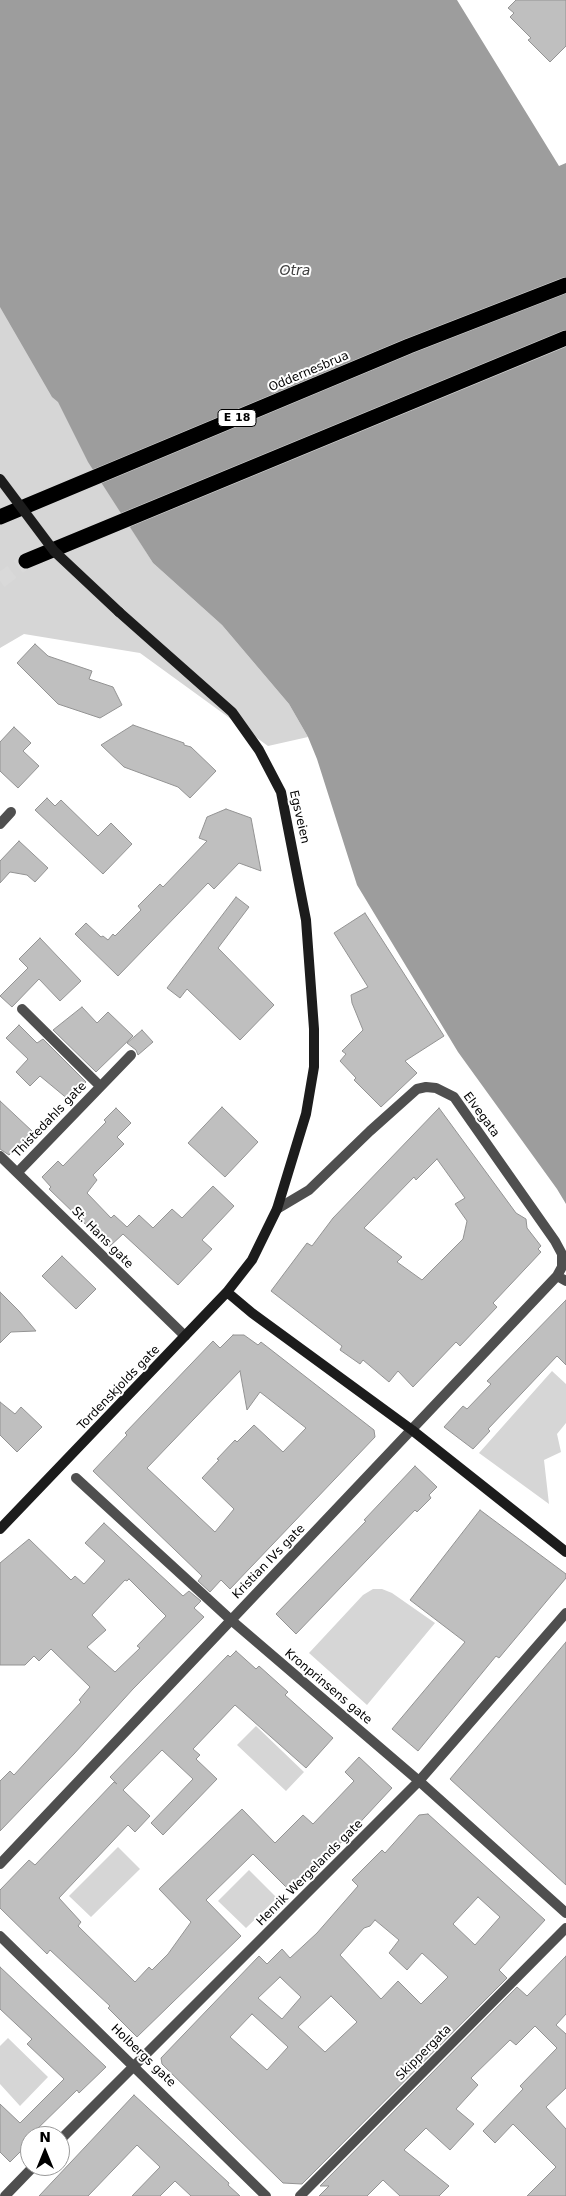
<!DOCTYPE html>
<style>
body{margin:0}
#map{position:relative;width:566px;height:2196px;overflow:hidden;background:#fff;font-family:"DejaVu Sans",sans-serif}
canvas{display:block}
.north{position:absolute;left:20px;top:2126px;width:50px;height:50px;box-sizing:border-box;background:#fff;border:1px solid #999;border-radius:50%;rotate:0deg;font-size:14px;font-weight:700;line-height:20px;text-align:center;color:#000}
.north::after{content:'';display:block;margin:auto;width:18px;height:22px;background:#000;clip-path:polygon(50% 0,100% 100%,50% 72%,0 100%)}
</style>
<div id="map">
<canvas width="566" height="2196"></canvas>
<div class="north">N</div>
</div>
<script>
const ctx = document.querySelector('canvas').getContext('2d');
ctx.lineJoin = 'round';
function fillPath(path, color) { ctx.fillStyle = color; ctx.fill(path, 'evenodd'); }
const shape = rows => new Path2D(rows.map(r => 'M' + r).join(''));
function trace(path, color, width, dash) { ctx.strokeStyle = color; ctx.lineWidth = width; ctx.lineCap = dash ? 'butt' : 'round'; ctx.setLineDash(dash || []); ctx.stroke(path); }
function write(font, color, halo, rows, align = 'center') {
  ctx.font = font + ' "DejaVu Sans",sans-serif'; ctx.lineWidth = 4; ctx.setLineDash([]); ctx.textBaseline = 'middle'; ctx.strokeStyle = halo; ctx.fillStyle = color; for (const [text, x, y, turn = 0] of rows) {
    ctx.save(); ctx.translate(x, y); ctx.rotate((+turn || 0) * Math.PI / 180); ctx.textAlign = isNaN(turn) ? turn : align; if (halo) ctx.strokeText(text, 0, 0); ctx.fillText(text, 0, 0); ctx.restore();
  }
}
fillPath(shape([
 [0,0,84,453,153,563,222,625,289,704,308,737,268,746,140,653,24,634,0,648],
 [552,1371,566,1384,566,1423,557,1434,561,1452,544,1460,549,1504,479,1453],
 [373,1589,382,1589,392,1593,435,1623,367,1705,309,1653,363,1595],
 [256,1726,304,1772,286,1791,237,1745],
 [118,1847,140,1869,91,1917,69,1896],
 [249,1870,277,1898,246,1928,218,1901],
 [8,2038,48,2077,20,2106,0,2084,0,2046]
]), '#d6d6d6');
fillPath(shape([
 [0,0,457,0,559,166,566,163,566,1204,557,1189,458,1052,357,885,317,759,308,737,289,704,222,625,153,563,88,462,58,402,52,397,0,307]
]), '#9d9d9d');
const building = shape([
 [516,0,566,0,566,46,550,62,528,40,531,38,510,17,514,13,508,8,516,0],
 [35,644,48,656,92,671,89,679,113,687,122,705,100,718,58,704,17,663,35,644],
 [133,725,184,743,184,745,191,747,216,771,190,798,178,787,124,767,101,745,133,725],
 [14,727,31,743,23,751,39,766,18,788,0,771,0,742,14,727],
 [47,798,55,806,61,800,98,836,111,823,132,844,103,874,35,810,47,798],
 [226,809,251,818,261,871,239,863,214,889,208,883,118,976,75,934,86,923,101,937,103,936,108,940,113,934,115,936,141,910,138,906,160,884,163,887,207,841,199,838,207,817,226,809],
 [19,841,48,868,35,882,27,875,10,872,0,883,0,861,19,841],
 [236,897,249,907,218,948,274,1005,240,1040,187,989,180,998,167,988,236,897],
 [365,913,444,1036,405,1061,417,1073,381,1107,354,1080,356,1078,340,1061,346,1054,342,1051,363,1030,352,1003,351,995,368,987,334,933,365,913],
 [40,938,81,981,60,1001,39,979,12,1007,0,996,28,968,19,959,40,938],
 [82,1007,97,1023,108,1012,133,1036,96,1072,53,1030,82,1007],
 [19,1025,37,1043,43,1039,86,1082,69,1100,40,1076,30,1086,16,1072,28,1059,6,1038,19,1025],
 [142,1030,153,1042,138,1055,136,1050,127,1043,142,1030],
 [0,1101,32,1131,9,1155,0,1149,0,1101],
 [222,1107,258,1142,225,1177,188,1143,222,1107],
 [116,1108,131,1123,117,1137,124,1144,93,1175,97,1180,87,1193,111,1218,114,1215,127,1227,139,1215,153,1228,172,1209,182,1218,213,1186,234,1206,202,1240,212,1249,178,1285,123,1234,109,1247,49,1189,51,1187,42,1177,58,1161,63,1166,106,1122,104,1120,116,1108],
 [439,1108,516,1213,526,1219,527,1228,541,1246,538,1249,541,1252,493,1303,497,1307,460,1346,456,1342,413,1387,398,1371,389,1382,363,1360,360,1364,340,1350,342,1346,271,1291,307,1243,312,1246,333,1218,439,1108],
 [437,1159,465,1198,455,1204,467,1221,463,1239,422,1280,397,1262,402,1257,364,1228,414,1177,416,1180,437,1159],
 [62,1256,96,1289,76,1309,42,1276,62,1256],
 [0,1292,19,1311,36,1331,11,1332,0,1343,0,1292],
 [566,1300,566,1365,557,1356,488,1429,490,1431,473,1449,444,1427,463,1406,467,1409,491,1384,487,1381,566,1300],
 [233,1335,244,1335,258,1345,261,1342,374,1430,375,1437,230,1589,221,1580,210,1592,198,1581,202,1576,93,1471,127,1435,125,1433,213,1341,220,1348,233,1335],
 [240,1371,247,1410,260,1392,306,1428,283,1452,254,1425,237,1442,235,1440,217,1459,219,1460,202,1478,234,1509,215,1532,147,1468,240,1371],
 [0,1402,15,1414,21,1407,42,1427,17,1452,0,1435,0,1402],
 [415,1466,437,1487,429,1495,431,1498,417,1512,415,1510,296,1634,276,1614,366,1521,364,1520,415,1466],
 [480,1510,566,1574,566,1578,499,1658,496,1656,418,1751,392,1729,465,1642,410,1600,480,1510],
 [104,1523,183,1596,189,1591,201,1601,194,1608,204,1617,133,1689,74,1754,0,1831,0,1781,10,1771,14,1775,81,1702,79,1700,90,1687,51,1649,39,1661,34,1656,25,1665,0,1665,0,1563,29,1539,71,1580,75,1576,84,1584,105,1561,85,1543,104,1523],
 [129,1579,166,1616,137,1646,140,1648,115,1672,87,1647,106,1630,92,1615,125,1580,127,1581,129,1579],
 [566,1642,566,1885,450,1779,566,1642],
 [236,1651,256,1669,259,1666,288,1692,285,1695,333,1738,306,1768,235,1705,193,1749,200,1755,196,1759,217,1779,163,1835,151,1823,193,1779,162,1750,123,1790,150,1816,135,1832,128,1825,59,1898,81,1922,78,1926,135,1982,149,1967,152,1970,168,1954,191,1922,159,1889,242,1809,275,1843,303,1815,313,1824,354,1781,345,1772,359,1757,392,1788,337,1847,335,1845,289,1890,253,1854,206,1900,241,1936,137,2037,108,2008,110,2006,50,1950,47,1954,0,1908,0,1890,29,1860,35,1865,114,1782,117,1784,110,1777,228,1655,230,1657,236,1651],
 [428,1814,545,1920,499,1970,507,1978,302,2184,283,2183,162,2064,161,2058,259,1956,267,1964,282,1949,290,1958,317,1933,358,1886,352,1880,382,1850,385,1853,419,1815,428,1814],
 [478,1897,500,1917,475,1945,453,1924,478,1897],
 [375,1920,399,1940,389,1953,407,1970,422,1953,448,1977,421,2004,398,1981,381,1999,340,1955,364,1928,370,1926,375,1920],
 [280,1977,301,1997,282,2019,258,1998,280,1977],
 [331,1996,357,2022,325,2052,298,2027,331,1996],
 [252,2014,288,2047,267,2070,230,2037,252,2014],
 [566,1956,566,2014,556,2025,566,2034,566,2088,546,2107,566,2129,566,2196,527,2196,556,2167,513,2124,495,2143,483,2131,523,2089,520,2086,557,2048,535,2026,516,2045,510,2040,471,2078,478,2085,456,2109,474,2124,450,2150,426,2128,404,2150,449,2186,439,2196,400,2196,383,2180,367,2196,319,2196,329,2186,320,2186,517,1987,527,1996,566,1956],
 [0,1967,106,2067,79,2093,77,2090,30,2136,30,2142,10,2162,0,2152,0,2104,20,2123,64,2079,27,2044,32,2039,0,2009,0,1967],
 [134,2095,229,2183,228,2185,240,2196,191,2196,175,2181,160,2196,132,2196,160,2167,137,2145,88,2196,39,2196,134,2095]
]);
fillPath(building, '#bfbfbf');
trace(building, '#939393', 1);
trace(shape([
 [0,581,26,561]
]), '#d9d9d9', 15, [15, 8]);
const highway = shape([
 [0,517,409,346,566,285],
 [26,561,566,338]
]);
trace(highway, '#dbdbdb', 16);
trace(shape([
 [0,824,11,812],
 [22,1009,100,1086],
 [0,1156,185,1336],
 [18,1172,131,1055],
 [557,1276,566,1281],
 [76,1478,231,1620,419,1781,566,1913],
 [0,1864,557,1276,562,1267,562,1254,555,1241,454,1097,436,1088,426,1087,417,1089,370,1131,309,1190,277,1209],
 [0,1936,266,2196],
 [60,2140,419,1781,566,1613],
 [5,2196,34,2166],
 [300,2196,566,1928]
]), '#4f4f4f', 10);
trace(shape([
 [227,1292,252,1313,412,1430,566,1552],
 [0,1529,227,1292,252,1260,277,1209,306,1114,314,1067,314,1029,306,920,281,792,259,750,232,712,119,612]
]), '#1c1c1c', 10);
trace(highway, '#000', 15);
trace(shape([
 [0,479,54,551,119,612]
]), '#1c1c1c', 10);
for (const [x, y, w] of [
 [237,418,38]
]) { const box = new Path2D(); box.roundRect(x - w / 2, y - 8.5, w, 17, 4); ctx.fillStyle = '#fff'; ctx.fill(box); trace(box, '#000', 1); }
write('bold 11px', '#000', null, [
 ["E 18",237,418]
]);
write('12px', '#000', '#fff', [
 ["Oddernesbrua",309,372,-23],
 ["Egsveien",299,817,77],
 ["Elvegata",481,1115,54],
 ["Thistedahls gate",50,1120,-46],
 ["St. Hans gate",102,1238,45],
 ["Tordenskjolds gate",119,1388,-46],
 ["Kristian IVs gate",269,1562,-46],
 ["Kronprinsens gate",328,1687,40],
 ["Henrik Wergelands gate",310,1873,-45],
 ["Skippergata",424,2053,-45],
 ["Holbergs gate",143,2056,44]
]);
write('italic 14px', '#3e3e3e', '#fff', [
 ["Otra",295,271]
]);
</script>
